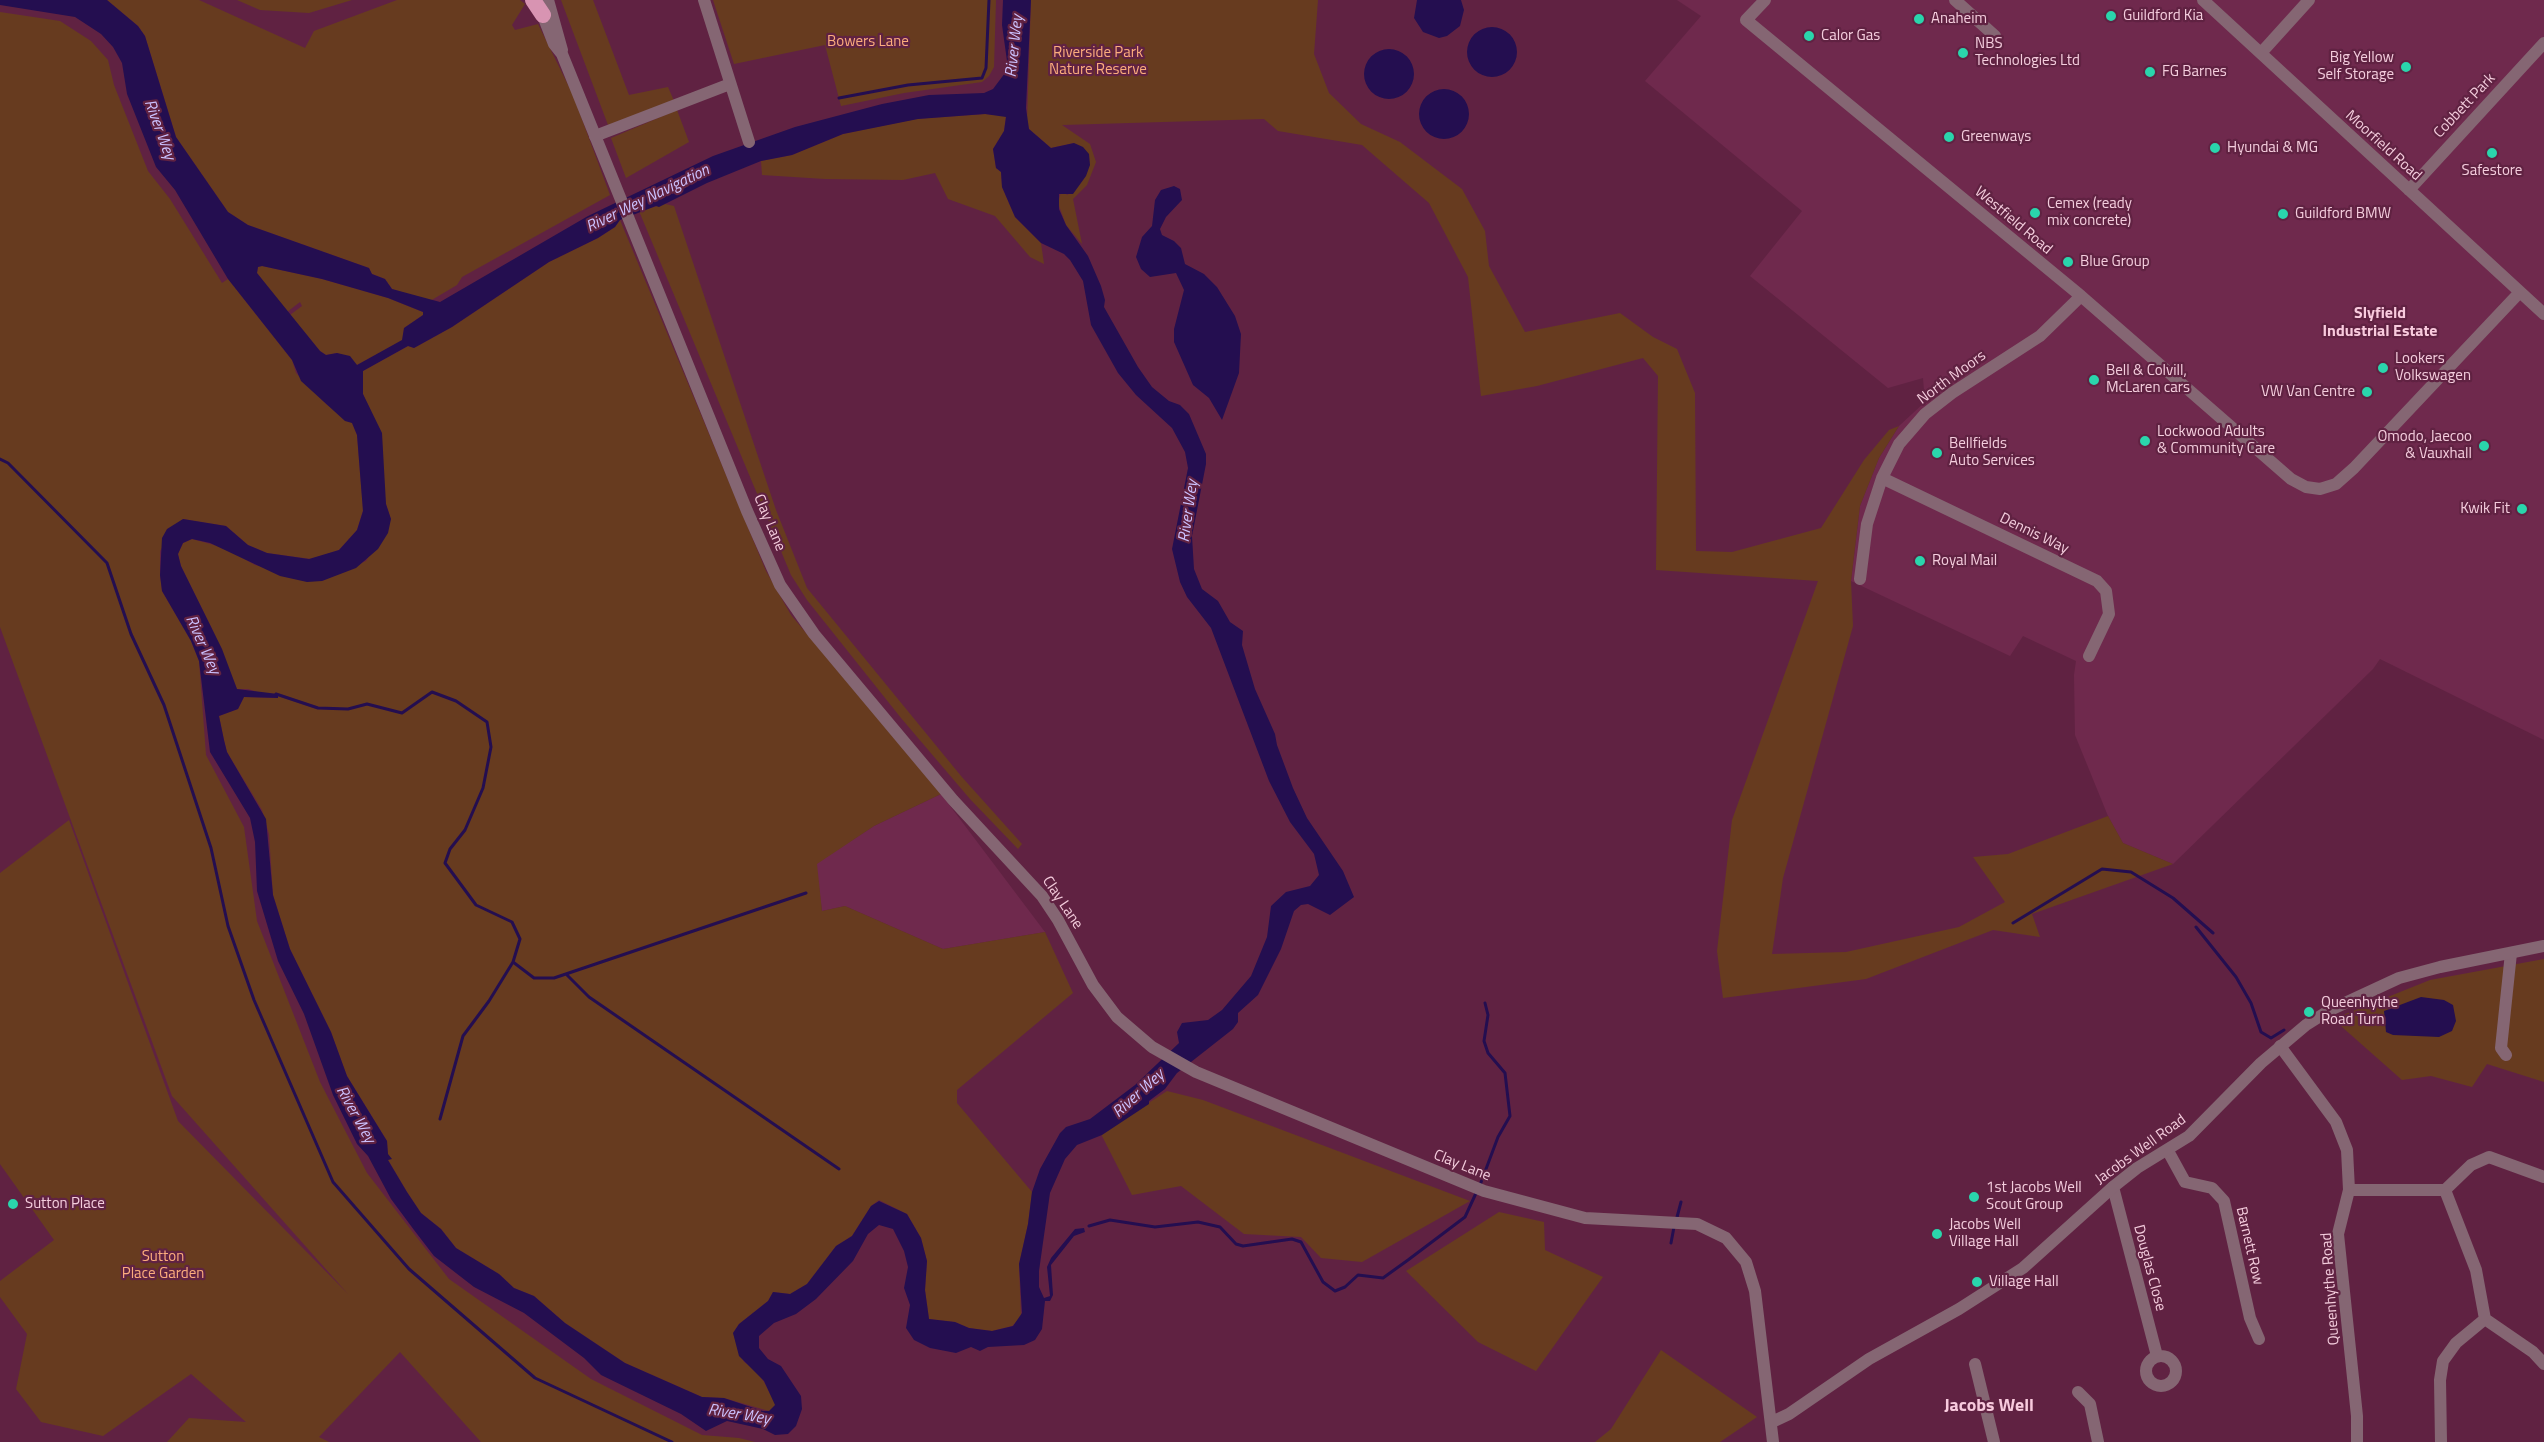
<!DOCTYPE html>
<style>
body{margin:0}
canvas{display:block;background:#602242}
</style>
<canvas width="2544" height="1442"></canvas>
<script>
const ctx = document.querySelector('canvas').getContext('2d');
ctx.lineJoin = 'round';
function fillPath(path, color) { ctx.fillStyle = color; ctx.fill(path, 'evenodd'); }
const shape = rows => new Path2D(rows.map(r => 'M' + r).join(''));
function trace(path, color, width, dash) { ctx.strokeStyle = color; ctx.lineWidth = width; ctx.lineCap = dash ? 'butt' : 'round'; ctx.setLineDash(dash || []); ctx.stroke(path); }
function write(font, color, halo, rows, align = 'center') {
  ctx.font = font + ' "Titillium Web",sans-serif'; ctx.lineWidth = 4.5; ctx.setLineDash([]); ctx.textBaseline = 'middle'; ctx.strokeStyle = halo; ctx.fillStyle = color; for (const [text, x, y, turn = 0] of rows) {
    ctx.save(); ctx.translate(x, y); ctx.rotate((+turn || 0) * Math.PI / 180); ctx.textAlign = isNaN(turn) ? turn : align; if (halo) ctx.strokeText(text, 0, 0); ctx.fillText(text, 0, 0); ctx.restore();
  }
}
fillPath(shape([
 [1677,0,2544,0,2544,740,2380,659,2373,669,2173,864,2123,843,2108,816,2075,735,2074,675,2076,661,2023,636,2010,656,1851,581,1860,506,1879,458,1899,426,1925,402,1923,378,1888,388,1750,276,1802,211,1645,81,1701,16],
 [941,794,1045,932,943,949,845,906,822,911,816,864,874,826]
]), '#6f294d');
fillPath(shape([
 [107,0,199,0,305,48,314,31,397,0,520,0,525,4,512,25,515,30,538,24,573,95,610,195,462,277,457,285,430,301,392,289,385,279,372,274,369,268,248,225,228,212,176,137,145,36,138,26],
 [237,0,352,0,309,13,260,10],
 [561,0,593,0,629,95,668,87,674,101,608,125],
 [713,0,996,0,994,67,989,76,982,82,904,93,841,106,825,45,734,64],
 [1031,0,1318,0,1314,54,1329,93,1361,124,1400,142,1462,189,1485,231,1489,266,1525,332,1620,313,1653,337,1677,349,1695,393,1696,551,1732,552,1821,528,1864,460,1889,430,1899,426,1879,458,1860,506,1851,581,1853,626,1783,878,1772,954,1846,952,1959,927,2005,902,1973,857,2008,854,2108,816,2123,843,2173,864,2032,914,2040,937,1993,930,1866,979,1723,998,1717,951,1732,820,1818,581,1656,570,1658,376,1643,358,1537,386,1481,396,1468,277,1429,203,1362,145,1278,131,1264,119,1062,125,1090,144,1096,162,1087,185,1073,199,1082,244,1066,225,1058,203,1061,192,1068,195,1074,143,1051,148,1029,129,1027,121],
 [0,12,60,21,91,41,108,60,114,85,148,171,170,199,222,283,228,279,292,360,296,373,326,404,352,423,357,435,363,510,357,530,339,550,311,559,267,553,248,545,226,526,183,519,160,551,160,575,162,591,191,641,199,661,206,755,244,827,257,921,320,1082,367,1173,449,1279,591,1379,702,1435,739,1438,755,1442,481,1442,400,1352,319,1437,329,1442,167,1442,189,1418,246,1422,191,1374,103,1436,41,1422,16,1389,27,1334,0,1297,0,1281,54,1240,0,1164,0,873,69,820,178,1121,348,1294,172,1096,0,627],
 [677,110,689,142,626,178,611,138],
 [985,114,1006,116,1004,131,993,149,996,168,1001,172,1002,187,1015,217,1041,243,1044,264,1030,257,995,216,948,199,935,173,903,180,825,179,762,175,761,161,792,155,843,134,916,119],
 [665,204,674,206,776,510,807,588,961,776,1022,844,1018,849,970,799,901,718,807,600,791,575,639,211],
 [620,220,766,571,791,615,941,794,874,826,817,864,822,911,845,906,943,949,1045,932,1073,993,957,1090,957,1103,1032,1192,1028,1224,1019,1264,1021,1317,1012,1326,992,1331,969,1328,955,1322,929,1319,925,1290,927,1261,921,1238,907,1214,879,1200,871,1206,852,1236,836,1246,807,1284,790,1294,773,1292,768,1301,739,1324,733,1333,744,1362,755,1369,764,1382,776,1405,769,1411,724,1398,702,1397,625,1363,565,1323,534,1296,514,1288,499,1274,456,1248,441,1229,421,1213,407,1192,388,1160,387,1141,347,1076,331,1032,290,949,273,895,269,834,262,810,227,752,224,740,219,716,238,709,244,697,278,698,248,689,237,689,213,631,181,566,178,554,183,543,192,539,225,548,255,565,322,581,366,561,391,519,386,504,370,409,363,394,363,371,408,346,414,348,452,327,549,262,598,238,615,227],
 [262,266,322,279,388,298,423,312,423,315,404,328,403,340,357,365,349,358,337,353,326,355,320,351,290,315,302,306,300,302,287,312,257,273,258,267],
 [2544,959,2544,1082,2487,1064,2472,1087,2431,1076,2402,1080,2333,1019,2430,980],
 [1167,1091,1203,1100,1470,1201,1362,1262,1321,1258,1301,1237,1244,1234,1181,1186,1132,1195,1101,1134],
 [1499,1212,1544,1222,1545,1250,1603,1277,1536,1371,1478,1342,1406,1271],
 [1661,1350,1757,1417,1720,1442,1595,1442,1611,1429]
]), '#673b1f');
fillPath(shape([
 [0,0,107,0,138,26,145,36,176,137,228,212,248,225,369,268,372,274,385,279,392,289,440,302,588,216,713,156,795,127,882,104,929,95,984,93,993,89,1005,73,1007,61,1002,25,1003,0,1031,0,1026,108,1029,129,1051,148,1074,143,1083,147,1089,154,1090,165,1086,176,1073,194,1059,194,1059,209,1066,225,1088,256,1101,286,1105,300,1104,307,1138,367,1152,387,1169,401,1180,405,1189,414,1206,454,1206,464,1192,536,1194,569,1202,589,1218,601,1230,622,1243,631,1242,645,1255,689,1275,734,1277,745,1293,788,1307,818,1343,871,1354,897,1330,915,1308,904,1301,905,1294,911,1281,949,1258,995,1238,1013,1238,1022,1233,1029,1177,1073,1165,1089,1149,1101,1149,1104,1102,1135,1077,1145,1065,1159,1050,1193,1039,1271,1039,1287,1044,1298,1050,1296,1047,1267,1051,1258,1075,1229,1084,1228,1085,1232,1074,1236,1051,1265,1053,1295,1050,1301,1045,1301,1042,1329,1035,1340,1024,1345,988,1347,980,1351,971,1347,956,1353,930,1348,914,1340,906,1328,910,1305,904,1288,908,1267,904,1251,893,1229,879,1225,868,1234,853,1261,816,1299,796,1314,774,1323,759,1336,759,1348,768,1359,781,1366,801,1396,802,1409,796,1426,788,1434,775,1435,763,1429,727,1421,706,1431,681,1414,601,1375,584,1358,524,1313,474,1287,434,1256,414,1230,391,1199,368,1156,357,1144,333,1095,304,1014,278,961,257,891,255,842,250,818,210,752,199,661,191,641,162,591,160,575,162,538,167,529,183,519,226,526,248,545,267,553,309,559,339,550,357,530,363,511,357,435,352,423,345,421,301,381,292,360,228,279,175,190,156,167,127,94,122,63,113,47,101,34,75,17,0,5],
 [985,114,1006,117,1004,131,993,149,996,168,1001,172,1002,187,1015,217,1041,243,1064,254,1070,260,1083,281,1091,325,1118,373,1136,395,1172,428,1185,452,1188,468,1172,549,1180,582,1187,597,1211,628,1269,781,1290,822,1314,854,1319,875,1310,886,1286,892,1271,906,1267,937,1251,976,1222,1010,1208,1020,1182,1023,1177,1032,1179,1043,1135,1085,1090,1119,1066,1127,1060,1133,1040,1169,1032,1192,1028,1224,1019,1264,1022,1313,1013,1326,992,1331,969,1328,955,1322,929,1319,925,1290,927,1261,921,1238,907,1214,879,1201,871,1206,852,1236,836,1246,807,1284,790,1294,773,1292,768,1301,739,1324,733,1333,739,1356,764,1381,775,1405,769,1411,763,1411,724,1398,702,1397,625,1363,565,1323,534,1296,514,1288,499,1274,456,1248,441,1229,421,1213,407,1192,388,1160,392,1159,388,1154,387,1141,347,1076,331,1032,290,949,273,895,266,819,227,752,224,740,219,716,238,709,244,697,278,698,278,694,237,689,222,649,181,566,178,554,183,543,192,539,210,543,280,576,307,582,322,581,356,568,378,549,388,533,391,519,386,504,382,433,363,394,363,371,408,346,414,348,452,327,549,262,598,238,615,227,620,220,656,206,659,207,707,183,761,161,792,155,843,134,918,119],
 [262,266,322,279,388,298,423,312,423,315,404,328,402,340,357,365,350,356,337,353,326,355,320,351,257,273,258,267],
 [1417,0,1461,0,1464,10,1460,26,1447,36,1439,38,1423,32,1414,18],
 '1467 52a25 25 0 1 1 50 0a25 25 0 1 1-50 0Z',
 '1364 74a25 25 0 1 1 50 0a25 25 0 1 1-50 0Z',
 '1419 114a25 25 0 1 1 50 0a25 25 0 1 1-50 0Z',
 [1174,186,1180,189,1182,200,1166,217,1160,229,1162,235,1174,241,1181,248,1185,264,1204,274,1217,287,1235,316,1241,334,1239,373,1222,420,1209,398,1193,385,1174,342,1174,329,1184,290,1176,273,1150,277,1141,269,1136,257,1142,237,1152,226,1155,200,1161,190],
 [2421,997,2444,1000,2453,1005,2456,1021,2452,1031,2439,1037,2393,1035,2386,1032,2384,1011]
]), '#240e50');
trace(shape([
 [839,98,908,85,982,78,986,68,989,0],
 [0,459,8,463,107,563,131,634,164,705,211,848,228,926,254,1000,333,1182,409,1269,535,1378,672,1442],
 [276,694,318,708,348,709,367,704,402,713,432,692,456,701,487,722,491,747,483,788,465,830,450,849,445,863,476,905,512,922,520,939,513,962,489,1001,463,1036,440,1119],
 [2013,923,2102,869,2131,872,2173,898,2213,933],
 [2196,927,2236,977,2251,1003,2261,1032,2271,1038,2284,1030],
 [513,962,534,978,554,978,806,893],
 [567,975,589,997,839,1169],
 [1480,1185,1498,1137,1510,1116,1505,1073,1488,1053,1484,1041,1488,1015,1485,1003],
 [1676,1221,1681,1202],
 [1089,1226,1110,1220,1155,1227,1198,1222,1220,1227,1236,1244,1243,1246,1292,1239,1301,1242,1323,1282,1335,1291,1345,1287,1358,1275,1383,1278,1408,1260,1465,1217,1477,1191],
 [1671,1243,1674,1227]
]), '#240e50', 3);
trace(shape([
 [704,0,749,142],
 [1765,0,1746,20,2081,296,2291,479,2306,487,2320,489,2336,484,2354,468,2520,292],
 [1955,0,1995,36],
 [2203,0,2544,314],
 [2261,53,2309,0],
 [595,136,730,84],
 [2409,190,2544,43],
 [1882,478,2097,581,2106,591,2109,614,2089,656],
 [1860,579,1867,524,1882,478,1899,444,1925,414,1952,393,2040,336,2081,296],
 [2280,1046,2336,1122,2347,1150,2349,1190,2338,1234,2357,1416,2357,1442],
 [2506,1055,2501,1048,2511,953],
 [2168,1151,2185,1182,2212,1188,2224,1201,2250,1318,2259,1339],
 [2113,1187,2157,1356],
 [2349,1190,2445,1190,2476,1270,2485,1319,2533,1352,2544,1364],
 [2445,1190,2471,1165,2489,1157,2544,1177],
 '2146 1371a15 15 0 1 1 30 0a15 15 0 1 1-30 0Z',
 [1975,1364,1994,1442],
 [2078,1392,2090,1404,2098,1442],
 [2441,1442,2440,1380,2443,1361,2456,1343,2485,1319]
]), '#856673', 12);
trace(shape([
 [548,0,562,50],
 [540,8,554,44,562,54,747,511,780,585,814,634,953,800,1042,896,1058,920,1093,985,1117,1017,1152,1047,1196,1072,1484,1191,1585,1218,1697,1224,1726,1238,1746,1262,1755,1291,1773,1442],
 [1772,1422,1789,1414,1869,1359,1959,1309,2023,1268,2113,1187,2137,1168,2189,1136,2261,1063,2306,1025,2330,1010,2399,978,2440,967,2544,946]
]), '#856673', 12);
trace(shape([
 [533,0,543,15]
]), '#d894b2', 16);
for (const [x, y, r, color] of [
 [2111,16,6,"#2ad5ac"],
 [1919,19,6,"#2ad5ac"],
 [1809,36,6,"#2ad5ac"],
 [1963,53,6,"#2ad5ac"],
 [2406,67,6,"#2ad5ac"],
 [2150,72,6,"#2ad5ac"],
 [1949,137,6,"#2ad5ac"],
 [2215,148,6,"#2ad5ac"],
 [2492,153,6,"#2ad5ac"],
 [2035,213,6,"#2ad5ac"],
 [2283,214,6,"#2ad5ac"],
 [2068,262,6,"#2ad5ac"],
 [2383,368,6,"#2ad5ac"],
 [2094,380,6,"#2ad5ac"],
 [2367,392,6,"#2ad5ac"],
 [2145,441,6,"#2ad5ac"],
 [2484,446,6,"#2ad5ac"],
 [1937,453,6,"#2ad5ac"],
 [2522,509,6,"#2ad5ac"],
 [1920,561,6,"#2ad5ac"],
 [2309,1012,6,"#2ad5ac"],
 [1974,1197,6,"#2ad5ac"],
 [13,1204,6,"#2ad5ac"],
 [1937,1234,6,"#2ad5ac"],
 [1977,1282,6,"#2ad5ac"]
]) { const dot = new Path2D(); dot.arc(x, y, r, 0, 2 * Math.PI); ctx.fillStyle = color; ctx.fill(dot); trace(dot, '#602242', 2); }
write('15px', '#f4cddd', '#602242', [
 ["Guildford Kia",2123,16],
 ["Anaheim",1931,19],
 ["Calor Gas",1821,36],
 ["NBS",1975,44],
 ["Technologies Ltd",1975,61],
 ["Big Yellow",2394,58,"right"],
 ["Self Storage",2394,75,"right"],
 ["FG Barnes",2162,72],
 ["Greenways",1961,137],
 ["Hyundai & MG",2227,148],
 ["Safestore",2492,171,"center"],
 ["Cemex (ready",2047,204],
 ["mix concrete)",2047,221],
 ["Guildford BMW",2295,214],
 ["Blue Group",2080,262],
 ["Lookers",2395,359],
 ["Volkswagen",2395,376],
 ["Bell & Colvill,",2106,371],
 ["McLaren cars",2106,388],
 ["VW Van Centre",2355,392,"right"],
 ["Lockwood Adults",2157,432],
 ["& Community Care",2157,449],
 ["Omodo, Jaecoo",2472,437,"right"],
 ["& Vauxhall",2472,454,"right"],
 ["Bellfields",1949,444],
 ["Auto Services",1949,461],
 ["Kwik Fit",2510,509,"right"],
 ["Royal Mail",1932,561],
 ["Queenhythe",2321,1003],
 ["Road Turn",2321,1020],
 ["1st Jacobs Well",1986,1188],
 ["Scout Group",1986,1205],
 ["Sutton Place",25,1204],
 ["Jacobs Well",1949,1225],
 ["Village Hall",1949,1242],
 ["Village Hall",1989,1282]
], 'left');
write('15px', '#fcad7d', '#602242', [
 ["Bowers Lane",868,42],
 ["Riverside Park",1098,53],
 ["Nature Reserve",1098,70],
 ["Sutton",163,1257],
 ["Place Garden",163,1274]
]);
write('15px', '#f4cddd', '#602242', [
 ["Cobbett Park",2465,106,-47],
 ["Moorfield Road",2383,146,42],
 ["Westfield Road",2013,221,40],
 ["North Moors",1952,378,-36],
 ["Clay Lane",769,523,67],
 ["Dennis Way",2034,534,26],
 ["Clay Lane",1062,903,56],
 ["Jacobs Well Road",2141,1150,-36],
 ["Clay Lane",1462,1166,22],
 ["Barnett Row",2249,1246,77],
 ["Douglas Close",2149,1268,75],
 ["Queenhythe Road",2331,1289,-94]
]);
write('italic 16px', '#ccc2ff', '#602242', [
 ["River Wey",1015,46,-84],
 ["River Wey",159,130,70],
 ["River Wey Navigation",648,199,-26],
 ["River Wey",1189,511,-82],
 ["River Wey",202,645,66],
 ["River Wey",1139,1094,-42],
 ["River Wey",355,1115,61],
 ["River Wey",739,1415,9]
]);
write('bold 16px', '#f8cadd', '#602242', [
 ["Slyfield",2380,314],
 ["Industrial Estate",2380,332]
]);
write('bold 18px', '#f8cadd', '#602242', [
 ["Jacobs Well",1989,1407]
]);
</script>
